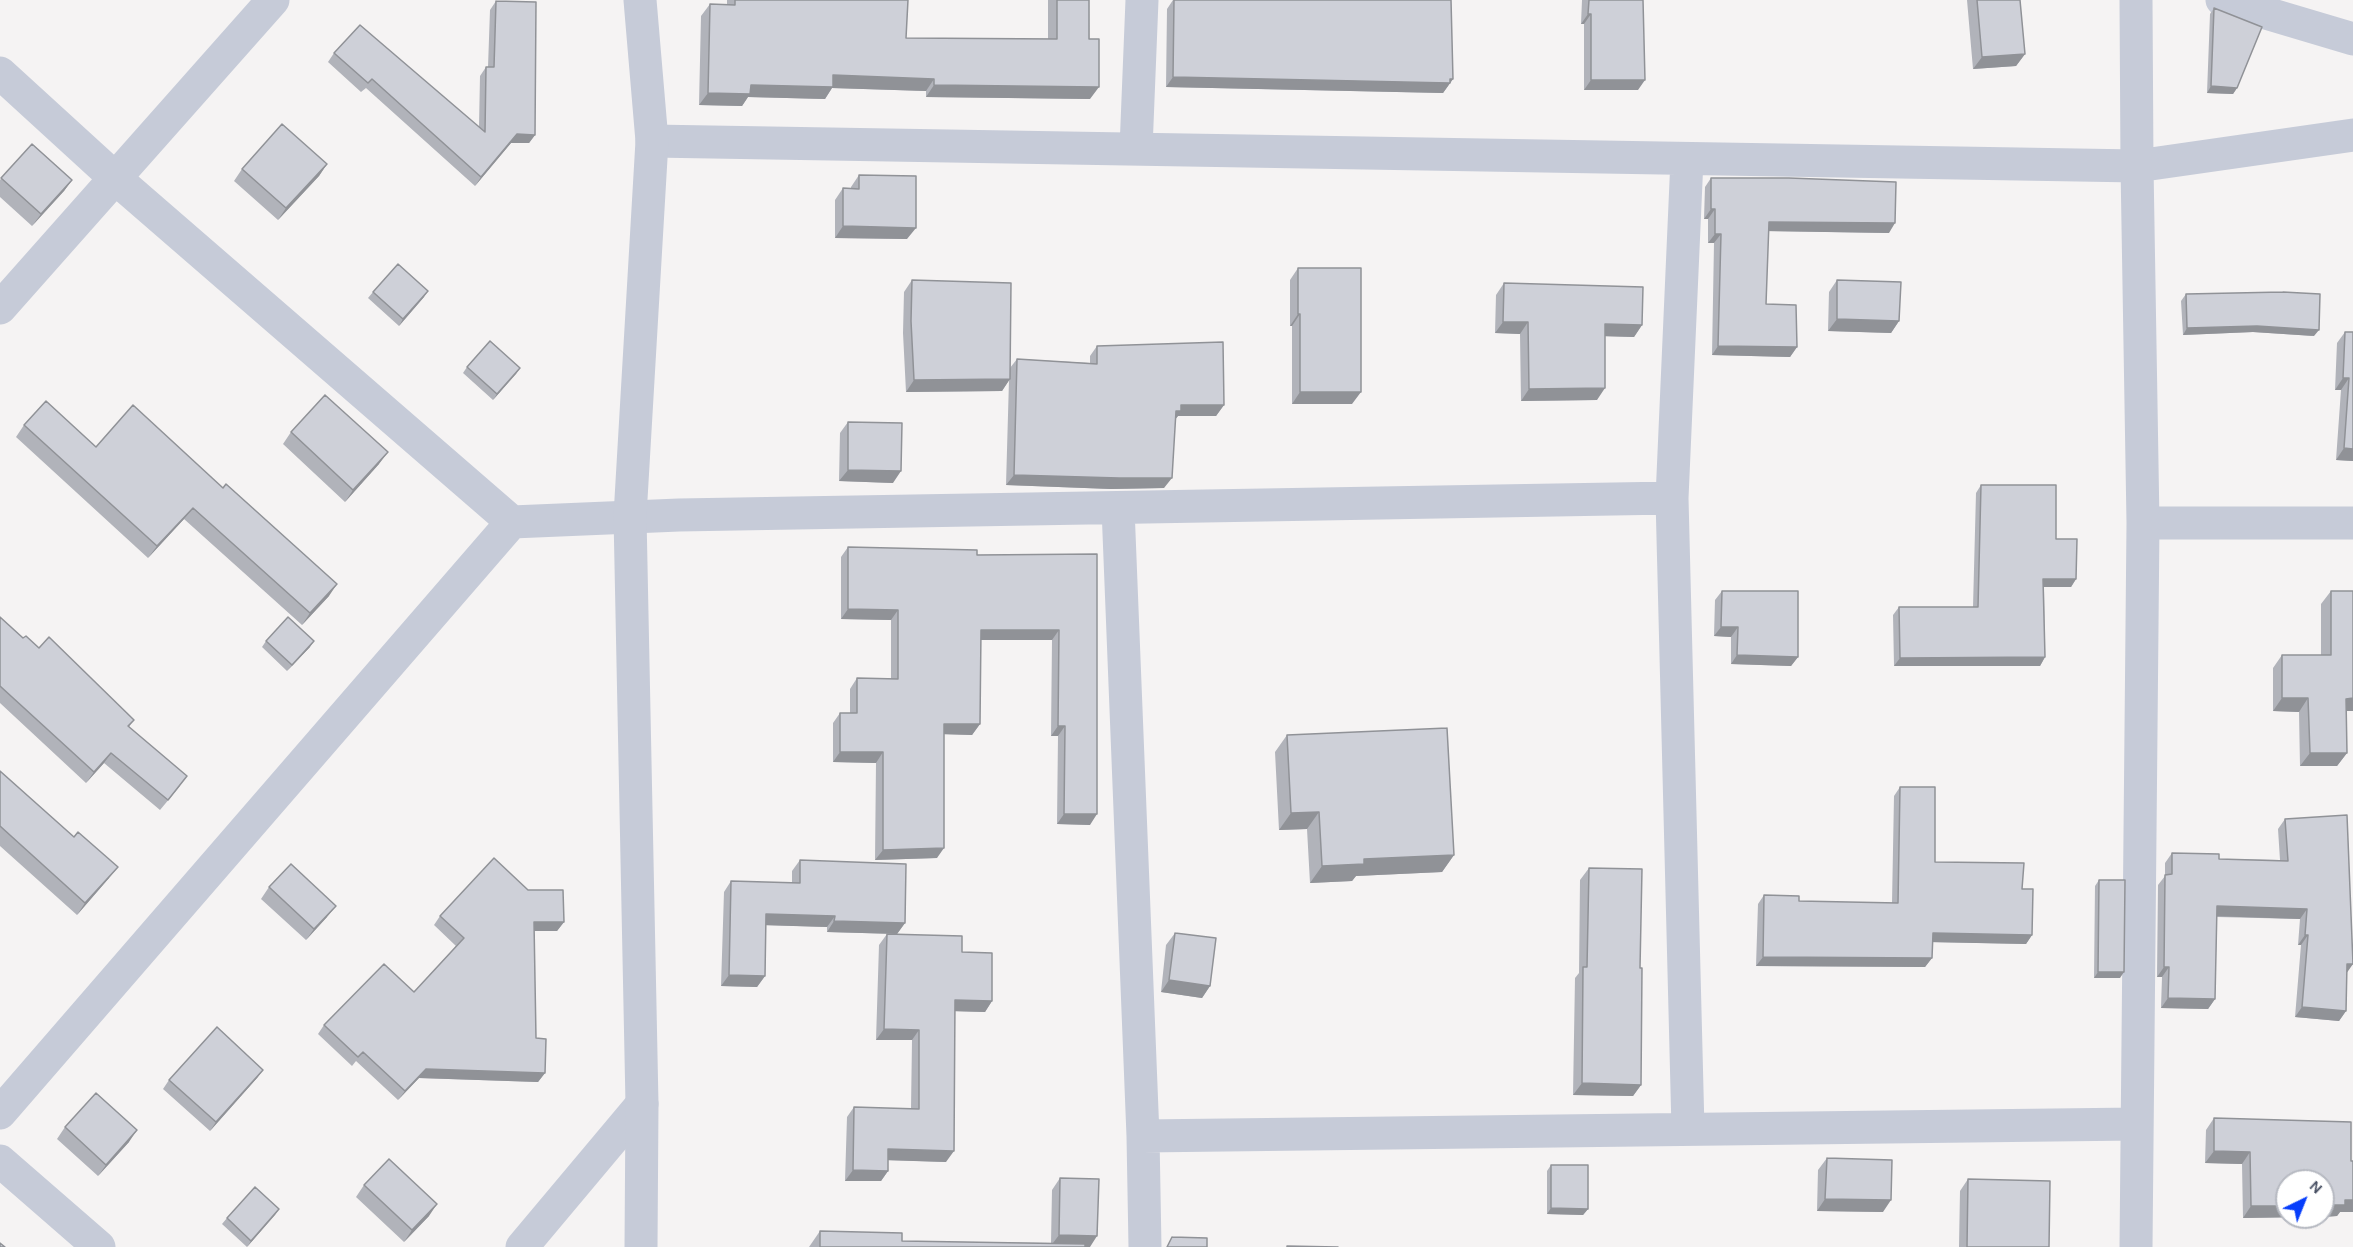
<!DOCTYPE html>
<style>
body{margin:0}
#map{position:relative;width:2353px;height:1247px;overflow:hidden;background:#f5f3f3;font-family:Karla,sans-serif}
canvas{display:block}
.north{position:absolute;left:2275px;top:1169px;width:60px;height:60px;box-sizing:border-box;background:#fff;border:2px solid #b6b9c1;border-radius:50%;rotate:43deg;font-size:16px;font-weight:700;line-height:24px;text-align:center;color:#485063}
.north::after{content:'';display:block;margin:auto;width:21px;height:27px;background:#073efb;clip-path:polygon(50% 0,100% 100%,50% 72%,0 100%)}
</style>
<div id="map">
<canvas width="2353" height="1247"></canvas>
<div class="north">N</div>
</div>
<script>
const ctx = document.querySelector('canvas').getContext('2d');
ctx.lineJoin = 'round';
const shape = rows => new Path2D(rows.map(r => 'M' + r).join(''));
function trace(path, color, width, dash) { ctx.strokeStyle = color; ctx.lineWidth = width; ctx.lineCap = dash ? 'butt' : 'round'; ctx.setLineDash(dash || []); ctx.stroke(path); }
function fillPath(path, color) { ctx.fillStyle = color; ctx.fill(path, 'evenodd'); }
trace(shape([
 [2222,0,2353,39],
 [0,73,115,178,512,522,679,515,1672,498],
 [652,141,2137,166,2353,135],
 [1136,149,1142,0],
 [1687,159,1672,498,1688,1129],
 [0,308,273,0],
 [1118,508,1143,1136,1145,1247],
 [2143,523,2353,523],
 [0,1113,512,522],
 [1143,1136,2136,1124],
 [0,1161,99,1247],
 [522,1247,642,1104],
 [2136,1247,2143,523,2137,166,2136,0]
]), '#c6cbd8', 33);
trace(shape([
 [640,0,652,141,630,516,642,1104,641,1247]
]), '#c6cbd8', 33);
fillPath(shape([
 [727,0,908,0,906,38,1048,39,1048,0,1089,0,1090,99,926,97,926,91,832,88,825,99,748,97,742,106,699,105,701,16,710,4,727,5],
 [1173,0,1451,0,1453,79,1443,93,1166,87,1167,9],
 [1582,0,1643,0,1638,90,1584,90,1584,24,1581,24],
 [1967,0,2020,0,2025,54,2016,66,1973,69],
 [496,1,535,135,529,143,511,143,475,186,366,88,361,92,328,62,334,53,479,127,480,76,486,67,488,67,490,10],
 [2214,8,2237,88,2233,94,2207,93,2210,14],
 [32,144,72,180,64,191,32,226,0,197,0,180],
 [327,164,319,176,278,220,234,181,242,169],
 [859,175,907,239,835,238,835,200,843,188,851,188,851,187],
 [1711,178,1889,233,1768,231,1766,304,1797,347,1790,357,1712,355,1714,243,1708,243,1708,219,1704,219,1705,187],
 [1298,268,1352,404,1292,404,1292,326,1290,326,1290,280],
 [912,280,1010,368,1017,359,1090,363,1090,356,1097,346,1224,405,1216,416,1178,416,1175,419,1164,488,1111,489,1006,485,1009,380,1002,391,906,392,903,333,904,292],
 [1837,280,1899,321,1891,333,1828,331,1829,292],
 [1504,283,1642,325,1634,337,1605,336,1597,400,1521,401,1520,334,1495,333,1496,295],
 [373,292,424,297,399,326,368,298],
 [2186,294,2314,336,2253,332,2183,335,2181,301],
 [2345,332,2353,332,2353,461,2336,460,2341,390,2335,390,2337,343],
 [467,367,520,368,493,400,463,373],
 [133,405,329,596,302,625,184,519,148,558,16,437,24,425,96,447],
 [848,422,893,483,839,481,840,433],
 [291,432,379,464,345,502,283,444],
 [1981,485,2056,539,2076,579,2071,587,2044,587,2045,657,2040,666,1894,666,1893,615,1899,607,1973,607,1976,493],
 [848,547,977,555,1097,554,1090,825,1057,824,1058,736,1051,736,1052,640,980,640,980,724,972,735,944,734,937,858,875,860,876,763,833,762,833,723,840,713,850,713,850,689,857,678,891,679,891,620,841,619,841,557],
 [1722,591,1798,657,1791,666,1731,664,1731,637,1714,636,1715,600],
 [2331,591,2346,711,2347,753,2337,766,2300,766,2299,712,2273,711,2273,668,2282,655,2321,655,2321,604],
 [0,617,23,638,39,648,134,720,129,727,180,786,160,810,104,763,86,783,0,703],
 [266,641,310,647,287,671,262,647],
 [1287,735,1454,855,1442,872,1356,876,1352,881,1310,883,1307,829,1279,830,1275,752],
 [0,771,109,878,77,915,0,846],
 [1900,787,1935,862,2022,889,2032,935,2026,944,1932,942,1932,958,1925,967,1756,966,1758,904,1764,895,1799,901,1892,903,1894,796],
 [2285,819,2347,972,2346,1011,2339,1021,2295,1017,2301,945,2298,945,2300,919,2217,917,2215,999,2208,1009,2161,1008,2162,977,2157,977,2158,885,2165,876,2165,863,2172,853,2219,859,2280,860,2278,829],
 [800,860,905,923,897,934,827,932,827,927,766,925,765,976,757,987,721,986,724,892,731,881,792,883,792,871],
 [1589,868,1640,968,1641,1085,1633,1096,1573,1095,1575,978,1579,973,1580,880],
 [2099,880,2120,978,2094,978,2095,886],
 [269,887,327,917,306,940,261,899],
 [440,916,564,922,557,931,534,931,536,1038,545,1073,538,1082,419,1078,398,1100,356,1061,352,1066,318,1034,324,1025,414,992,456,946,434,925],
 [1175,933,1210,986,1202,998,1161,992,1166,945],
 [887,934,962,952,992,1001,985,1012,955,1011,946,1162,888,1160,888,1171,881,1181,845,1181,847,1117,854,1107,911,1109,912,1040,876,1040,879,945],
 [263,1070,257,1078,210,1131,163,1089,169,1080],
 [2214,1118,2351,1122,2351,1161,2353,1161,2353,1212,2340,1212,2337,1216,2323,1217,2323,1181,2287,1181,2287,1217,2307,1217,2243,1218,2242,1164,2205,1163,2206,1130],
 [65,1127,129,1142,98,1176,57,1139],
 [1827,1158,1883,1212,1817,1211,1818,1170],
 [1551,1165,1588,1209,1583,1215,1547,1214,1547,1171],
 [1060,1178,1090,1247,809,1247,820,1231,902,1241,1051,1243,1052,1190],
 [1968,1179,2049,1247,1959,1247,1960,1191],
 [364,1185,429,1216,404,1242,356,1197],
 [279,1209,247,1247,222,1224,227,1218]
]), '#b1b3ba');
fillPath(shape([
 [1588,14,1591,14,1584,24,1581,24],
 [2025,54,2016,66,1973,69,1982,57],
 [833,75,934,79,926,91,832,88,825,99,748,97,742,106,699,105,708,93,751,85],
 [1173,77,1450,79,1453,79,1443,93,1166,87],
 [1591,80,1645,80,1638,90,1584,90],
 [934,85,1099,87,1090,99,926,97],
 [2211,86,2237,88,2233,94,2207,93],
 [517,134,535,135,529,143,511,143,475,186,481,177],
 [327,164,319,176,278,220,286,208],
 [72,180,64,191,32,226,41,214],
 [1711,209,1715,209,1708,219,1704,219],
 [1769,222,1895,223,1889,233,1762,231],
 [843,226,916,228,907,239,835,238],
 [1715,234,1721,234,1714,243,1708,243],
 [428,291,424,297,399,326,403,319],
 [1298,314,1300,314,1292,326,1290,326],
 [1837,319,1899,321,1891,333,1828,331],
 [1503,322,1528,322,1520,334,1495,333],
 [1605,324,1642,325,1634,337,1596,336],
 [2257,326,2319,330,2314,336,2253,332,2183,335,2187,328],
 [1718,346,1797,347,1790,357,1712,355],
 [520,368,516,374,493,400,497,394],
 [2343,378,2349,378,2341,390,2335,390],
 [1010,379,1002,391,906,392,914,380],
 [1605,388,1597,400,1521,401,1529,389],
 [1300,392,1361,392,1352,404,1292,404],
 [1181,405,1224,405,1216,416,1178,416,1174,421,1176,411],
 [2344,448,2353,449,2353,461,2336,460],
 [388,452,379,464,345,502,353,490],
 [848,470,901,471,893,483,839,481],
 [1014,475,1172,478,1164,488,1111,489,1006,485],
 [193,508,184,519,148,558,157,546],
 [2043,579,2076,579,2071,587,2038,587],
 [337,584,329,596,302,625,310,613],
 [848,609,898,610,891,620,841,619],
 [1721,627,1738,627,1731,637,1714,636],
 [981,630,1059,630,1052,640,973,640],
 [314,641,310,647,287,671,292,665],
 [1737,655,1798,657,1791,666,1731,664],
 [2045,657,2040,666,1894,666,1900,658],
 [2282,698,2308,698,2299,712,2273,711],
 [2349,698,2353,698,2353,711,2340,711,2346,699],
 [944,724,980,724,972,735,936,734],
 [1058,726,1065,726,1058,736,1051,736],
 [840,752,883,752,876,763,833,762],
 [111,753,104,763,86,783,94,772],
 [2310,753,2347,753,2337,766,2300,766],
 [1319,812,1307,829,1279,830,1291,813],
 [1064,814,1097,814,1090,825,1057,824],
 [944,848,937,858,875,860,883,850],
 [1454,855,1442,872,1356,876,1352,881,1310,883,1322,866,1364,859],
 [118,867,109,878,77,915,85,903],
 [336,906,327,917,306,940,314,929],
 [2217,906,2307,909,2300,919,2210,916],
 [766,914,835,916,827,927,759,925],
 [834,921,905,923,897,934,827,932],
 [534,922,564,922,557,931,527,931],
 [1933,933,2032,935,2026,944,1926,942],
 [2305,935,2308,935,2301,945,2298,945],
 [1763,957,1932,958,1925,967,1756,966],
 [2347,964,2353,964,2346,974],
 [2164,967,2169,967,2162,977,2157,977],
 [2098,972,2124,972,2120,978,2094,978],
 [729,975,765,976,757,987,721,986],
 [1169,980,1210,986,1202,998,1161,992],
 [2168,998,2215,999,2208,1009,2161,1008],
 [955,1000,992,1001,985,1012,947,1011],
 [2302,1007,2346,1011,2339,1021,2295,1017],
 [884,1029,919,1030,912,1040,876,1040],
 [426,1069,545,1073,538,1082,419,1078,398,1100,405,1091],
 [263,1070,257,1078,210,1131,216,1122],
 [1582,1083,1641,1085,1633,1096,1573,1095],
 [137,1130,129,1142,98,1176,106,1165],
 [888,1149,954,1151,946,1162,881,1160],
 [2214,1151,2250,1152,2242,1164,2205,1163],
 [853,1170,888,1171,881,1181,845,1181],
 [1825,1199,1891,1200,1883,1212,1817,1211],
 [2345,1200,2353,1200,2353,1212,2340,1212,2337,1216,2323,1217,2323,1205],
 [437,1204,429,1216,404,1242,412,1230],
 [2251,1206,2287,1206,2287,1217,2307,1217,2243,1218],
 [1551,1208,1588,1209,1583,1215,1547,1214],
 [279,1209,275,1215,247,1247,251,1241],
 [1059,1235,1097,1236,1090,1247,1050,1247]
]), '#909297');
const building = shape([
 [735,0,908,0,906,38,1057,39,1057,0,1089,0,1089,39,1099,39,1099,87,934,85,934,79,833,75,833,87,751,85,750,94,708,93,710,4,735,5,735,0],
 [1174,0,1451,0,1453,79,1450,79,1450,83,1173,77,1174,0],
 [1589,0,1643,0,1645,80,1591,80,1591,14,1588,14,1589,0],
 [1977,0,2020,0,2025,54,1982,57,1977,0],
 [496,1,536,2,535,135,517,134,481,177,372,79,368,83,334,53,360,25,485,132,486,67,494,67,496,1],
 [2214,8,2262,27,2237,88,2211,86,2214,8],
 [282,124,327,164,286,208,242,169,282,124],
 [32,144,72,180,41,214,1,178,32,144],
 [859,175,916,176,916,228,843,226,843,188,859,189,859,175],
 [1711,178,1789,178,1896,182,1895,223,1769,222,1766,304,1796,305,1797,347,1718,346,1721,234,1715,234,1715,209,1711,209,1711,178],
 [398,264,428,291,403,319,373,292,398,264],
 [1298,268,1361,268,1361,392,1300,392,1300,314,1298,314,1298,268],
 [912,280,1011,283,1010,379,914,380,911,321,912,280],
 [1837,280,1901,282,1899,321,1837,319,1837,280],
 [1504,283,1643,287,1642,325,1605,324,1605,388,1529,389,1528,322,1503,322,1504,283],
 [2283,292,2320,294,2319,330,2257,326,2187,328,2186,294,2283,292],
 [2345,332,2353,332,2353,449,2344,448,2349,378,2343,378,2345,332],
 [490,341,520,368,497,394,467,367,490,341],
 [1223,342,1224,405,1181,405,1181,411,1176,411,1172,478,1119,478,1014,475,1017,359,1097,364,1097,346,1223,342],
 [325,395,388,452,353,490,291,432,325,395],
 [46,401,96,447,133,405,223,488,226,484,337,584,310,613,193,508,157,546,24,425,46,401],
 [848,422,902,423,901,471,848,470,848,422],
 [1981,485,2056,485,2056,539,2077,539,2076,579,2043,579,2045,657,1900,658,1899,607,1978,607,1981,485],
 [848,547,977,550,977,555,1097,554,1097,814,1064,814,1065,726,1058,726,1059,630,981,630,980,724,944,724,944,848,883,850,883,752,840,752,840,713,857,713,857,678,898,679,898,610,848,609,848,547],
 [1722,591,1798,591,1798,657,1737,655,1738,627,1721,627,1722,591],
 [2331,591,2353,591,2353,698,2346,699,2347,753,2310,753,2308,698,2282,698,2282,655,2331,655,2331,591],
 [0,617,23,638,26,636,39,648,49,637,134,720,128,726,187,776,168,800,111,753,94,772,0,686,0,617],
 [288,617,314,641,292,665,266,641,288,617],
 [1447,728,1454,855,1364,859,1364,864,1322,866,1319,812,1291,813,1287,735,1447,728],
 [0,771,74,837,78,832,118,867,85,903,0,826,0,771],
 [1900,787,1935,787,1935,862,2024,863,2022,889,2033,889,2032,935,1933,933,1932,958,1763,957,1764,895,1799,896,1799,901,1898,903,1900,787],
 [2347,815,2353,964,2347,964,2346,1011,2302,1007,2308,935,2305,935,2307,909,2217,906,2215,999,2168,998,2169,967,2164,967,2165,875,2172,874,2172,853,2219,854,2219,859,2288,861,2285,819,2347,815],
 [494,858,528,890,563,890,564,922,534,922,536,1038,546,1039,545,1073,426,1069,405,1091,363,1052,358,1057,324,1025,384,964,414,992,464,938,440,916,494,858],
 [800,860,906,864,905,923,834,921,835,916,766,914,765,976,729,975,731,881,800,883,800,860],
 [291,864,336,906,314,929,269,887,291,864],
 [1589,868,1642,869,1640,968,1642,968,1641,1085,1582,1083,1583,967,1587,967,1589,868],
 [2099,880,2125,880,2124,972,2098,972,2099,880],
 [1175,933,1216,938,1210,986,1169,980,1175,933],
 [887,934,962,936,962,952,992,953,992,1001,955,1000,954,1151,888,1149,888,1171,853,1170,854,1107,919,1109,919,1030,884,1029,887,934],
 [217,1027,263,1070,216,1122,169,1080,217,1027],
 [96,1093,137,1130,106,1165,65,1127,96,1093],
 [2214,1118,2351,1122,2351,1161,2353,1161,2353,1200,2345,1200,2345,1205,2323,1205,2323,1181,2287,1181,2287,1206,2251,1206,2250,1152,2214,1151,2214,1118],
 [1827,1158,1892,1160,1891,1200,1825,1199,1827,1158],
 [389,1159,437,1204,412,1230,364,1185,389,1159],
 [1551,1165,1588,1165,1588,1209,1551,1208,1551,1165],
 [1060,1178,1099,1179,1097,1236,1059,1235,1060,1178],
 [1968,1179,2050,1181,2049,1247,1967,1247,1968,1179],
 [255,1187,279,1209,251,1241,227,1218,255,1187],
 [820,1231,902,1233,902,1241,1085,1244,1085,1247,820,1247,820,1231],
 [1172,1237,1207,1238,1207,1247,1167,1247,1172,1237],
 [0,1243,5,1247,0,1247,0,1243],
 [1287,1246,1338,1247,1287,1247,1287,1246]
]);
fillPath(building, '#ced0d8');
trace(building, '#909297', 1.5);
</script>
